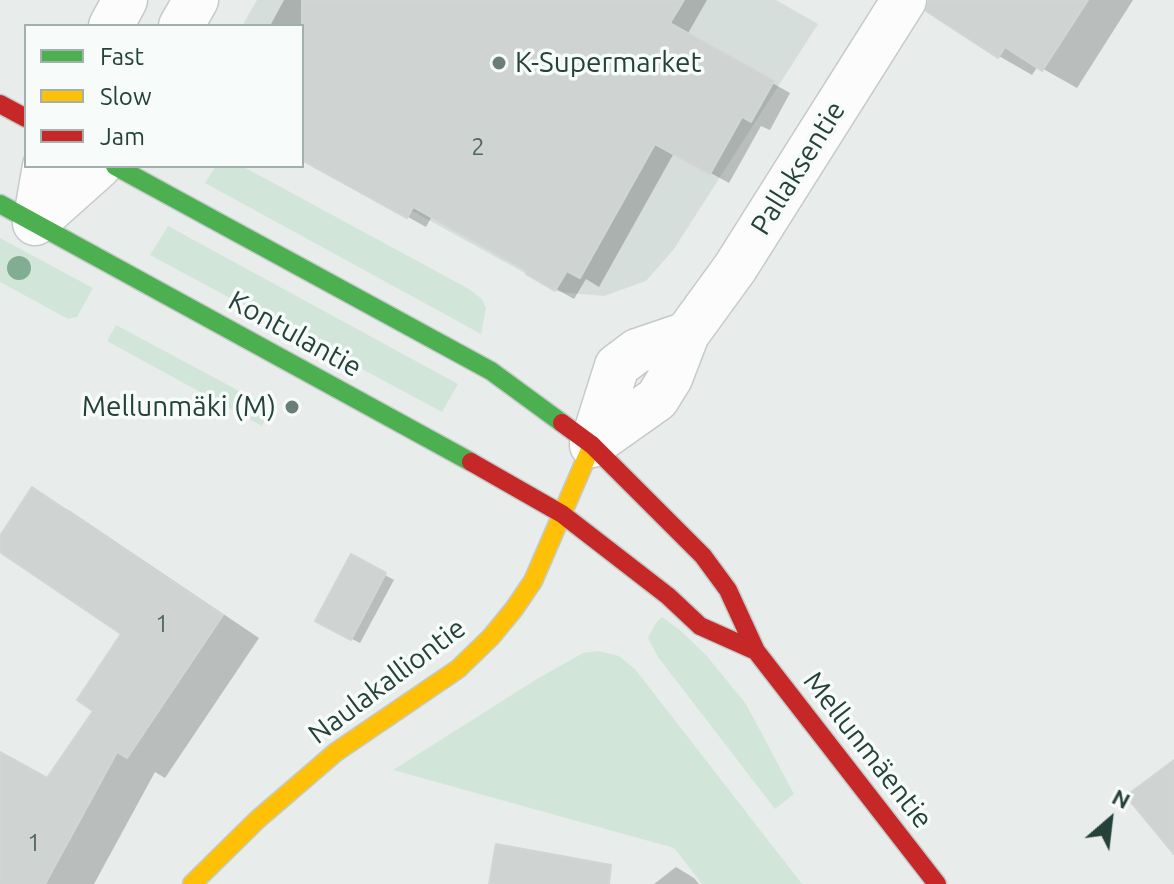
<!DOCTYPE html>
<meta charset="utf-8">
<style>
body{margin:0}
#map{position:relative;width:1174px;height:884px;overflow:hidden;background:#e8edeb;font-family:Ubuntu,sans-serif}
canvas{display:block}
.legend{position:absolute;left:24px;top:24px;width:280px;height:144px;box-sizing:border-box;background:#f7fbf9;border:2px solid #a3b1ad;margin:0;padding:10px 14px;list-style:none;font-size:24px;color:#24423a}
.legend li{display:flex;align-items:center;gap:16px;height:40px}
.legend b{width:40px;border:2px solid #a3b1ad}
.north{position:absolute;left:1070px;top:780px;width:80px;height:80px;-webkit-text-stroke:6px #f7fbf9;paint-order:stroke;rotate:28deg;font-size:22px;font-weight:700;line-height:32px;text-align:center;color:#24423a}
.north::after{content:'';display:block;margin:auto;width:28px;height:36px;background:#24423a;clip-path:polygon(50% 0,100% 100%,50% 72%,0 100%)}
</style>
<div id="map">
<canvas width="1174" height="884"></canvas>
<ul class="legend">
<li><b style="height:10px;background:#4caf50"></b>Fast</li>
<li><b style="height:10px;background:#ffc107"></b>Slow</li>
<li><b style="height:10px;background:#c62828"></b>Jam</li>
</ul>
<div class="north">N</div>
</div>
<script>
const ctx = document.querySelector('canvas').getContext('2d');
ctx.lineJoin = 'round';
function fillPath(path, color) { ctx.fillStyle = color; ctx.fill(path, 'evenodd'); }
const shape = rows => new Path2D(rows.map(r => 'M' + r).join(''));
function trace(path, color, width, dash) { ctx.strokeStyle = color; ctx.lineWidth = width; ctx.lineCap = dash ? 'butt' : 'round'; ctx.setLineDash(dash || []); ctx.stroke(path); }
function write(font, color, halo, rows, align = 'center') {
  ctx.font = font + ' Ubuntu,sans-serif'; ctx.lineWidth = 7; ctx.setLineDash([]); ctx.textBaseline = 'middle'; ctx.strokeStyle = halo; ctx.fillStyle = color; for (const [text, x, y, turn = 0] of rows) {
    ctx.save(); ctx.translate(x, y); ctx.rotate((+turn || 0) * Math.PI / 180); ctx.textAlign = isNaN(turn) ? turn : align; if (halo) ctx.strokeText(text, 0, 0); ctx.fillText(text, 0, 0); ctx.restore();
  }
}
fillPath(shape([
 [257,0,776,0,818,24,674,249,646,281,604,296,559,292,302,150,302,26,242,26]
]), '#d6dedb');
fillPath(shape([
 [216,166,242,166,469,289,482,299,486,308,481,334,205,183],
 [168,226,458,384,442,412,150,255],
 [0,238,93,288,77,317,68,319,0,282],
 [116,325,271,408,262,426,107,341],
 [662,617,680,630,706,655,746,704,794,794,775,809,658,657,648,638,655,624],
 [598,651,619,656,635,669,802,884,702,884,674,848,393,770,537,679,583,653]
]), '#d1e6d8');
fillPath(shape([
 [284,0,707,0,687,35,790,93,770,130,761,126,729,183,674,153,599,287,586,279,574,299,528,273,530,270,432,216,426,227,304,159,302,147,302,26,270,26],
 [960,0,1133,0,1077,88,1038,66,1032,75,999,56],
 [33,490,70,511,259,638,165,778,155,772,94,884,0,884,0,754,48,780,96,710,124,633,0,550,0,539],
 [352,557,394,580,360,643,318,621],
 [676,867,694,878,699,884,654,884]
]), '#0003');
const building = shape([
 [302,0,684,0,670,23,774,81,751,122,742,117,710,174,655,144,580,278,567,271,555,291,526,274,527,271,413,207,407,218,302,160,302,0],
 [929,0,1088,0,1042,71,1005,47,998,58,926,11,929,0],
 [32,487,223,615,127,758,117,752,45,884,0,884,0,752,47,778,93,711,77,700,121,634,0,552,0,536,32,487],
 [351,554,386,573,351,640,315,621,351,554],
 [1174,760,1174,854,1126,796,1174,760],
 [496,844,611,865,609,884,489,884,496,844]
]);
fillPath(building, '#cfd4d2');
trace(building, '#d1d6d4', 2);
const street = shape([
 [111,26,125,0],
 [181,26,196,0],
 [35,223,99,166],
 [35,223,45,166],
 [592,445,657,399,670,378,687,334,735,268,904,0],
 [592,445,617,366,637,351,687,334]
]);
const fast = shape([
 [115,166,491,371,562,423],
 [0,204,471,462]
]);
const slow = shape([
 [192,884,257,820,336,752,458,669,491,637,514,609,533,581,592,445]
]);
const jam = shape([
 [0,104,26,118],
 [562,423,592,445,703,556,728,590,756,651,937,884],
 [471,462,562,514,668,596,700,626,756,651]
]);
trace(street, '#c5cac8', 47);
trace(fast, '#c3cbc8', 21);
trace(slow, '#c3cbc8', 21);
trace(jam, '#c3cbc8', 21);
trace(street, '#fcfcfc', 44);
trace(fast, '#4caf50', 18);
trace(slow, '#ffc107', 18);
trace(jam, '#c62828', 18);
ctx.fillStyle = '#81ae93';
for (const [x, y] of [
 [19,268]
]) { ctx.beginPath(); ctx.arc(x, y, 12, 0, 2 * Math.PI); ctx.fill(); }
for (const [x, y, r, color] of [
 [499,63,8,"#697e78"],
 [292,407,8,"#697e78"]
]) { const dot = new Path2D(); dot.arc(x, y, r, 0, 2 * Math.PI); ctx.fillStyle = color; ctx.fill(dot); trace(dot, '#f7fbf9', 3); }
write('24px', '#506761', null, [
 ["2",478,147],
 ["1",162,624],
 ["1",34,843]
]);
write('28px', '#24423a', '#f7fbf9', [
 ["K-Supermarket",515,63],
 ["Mellunmäki (M)",276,407,"right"]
], 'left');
write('28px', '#24423a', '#f7fbf9', [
 ["Pallaksentie",798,168,-58],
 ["Kontulantie",295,334,29],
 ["Naulakalliontie",387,681,-37],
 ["Mellunmäentie",868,750,52]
]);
</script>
